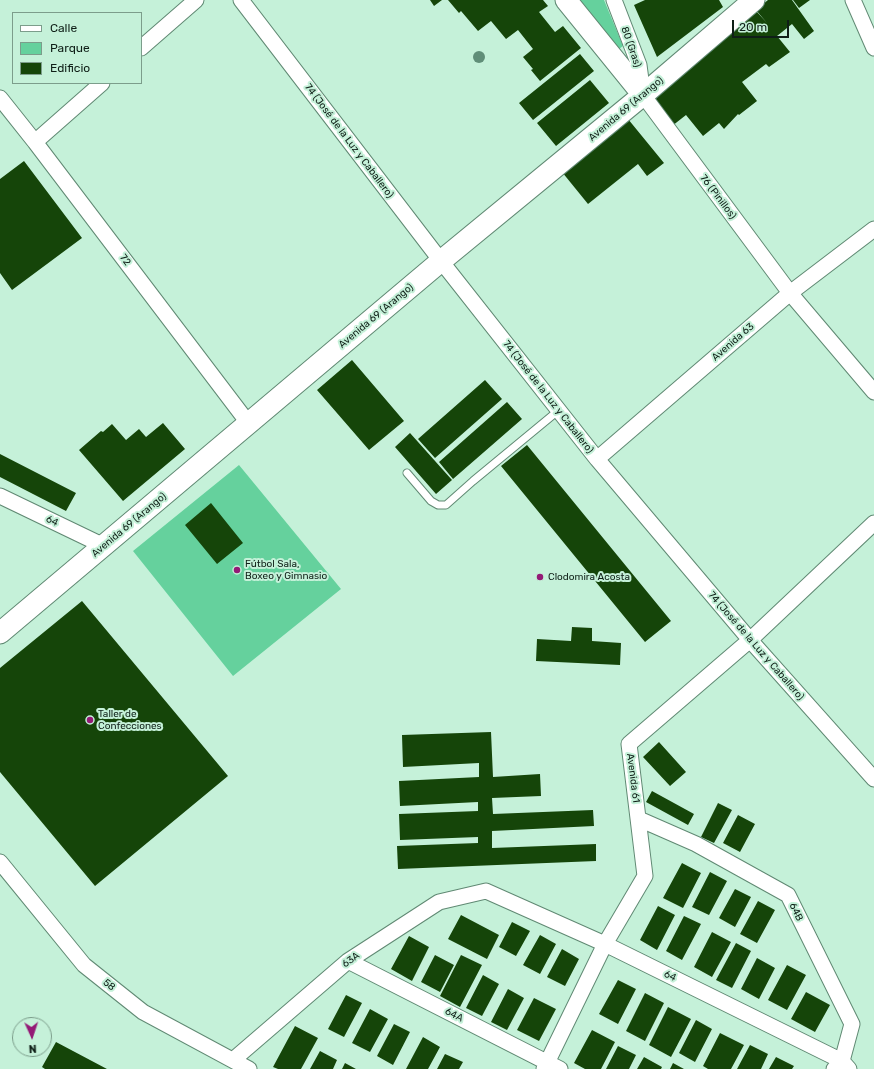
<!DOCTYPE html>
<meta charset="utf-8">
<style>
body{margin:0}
#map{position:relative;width:874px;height:1069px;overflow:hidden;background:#c5f1d9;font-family:Rubik,sans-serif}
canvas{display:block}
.legend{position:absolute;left:12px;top:12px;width:130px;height:72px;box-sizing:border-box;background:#c5f1d9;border:1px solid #7c9d8b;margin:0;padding:5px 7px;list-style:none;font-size:12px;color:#0f1f17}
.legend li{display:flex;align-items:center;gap:8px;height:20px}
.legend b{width:20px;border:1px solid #7c9d8b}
.north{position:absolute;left:12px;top:1017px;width:40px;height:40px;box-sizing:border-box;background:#c5f1d9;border:1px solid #7c9d8b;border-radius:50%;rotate:177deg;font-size:11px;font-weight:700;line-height:16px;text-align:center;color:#0f1f17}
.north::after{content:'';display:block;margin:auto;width:14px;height:18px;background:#941a76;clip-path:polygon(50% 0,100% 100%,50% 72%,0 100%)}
.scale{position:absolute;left:732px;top:20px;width:57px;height:18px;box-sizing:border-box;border:2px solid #0f1f17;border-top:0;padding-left:5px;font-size:12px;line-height:14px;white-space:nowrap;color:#0f1f17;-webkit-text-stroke:3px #c5f1d9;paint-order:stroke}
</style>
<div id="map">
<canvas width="874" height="1069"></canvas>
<ul class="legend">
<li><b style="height:5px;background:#fff"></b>Calle</li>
<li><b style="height:11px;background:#65d19d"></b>Parque</li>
<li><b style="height:11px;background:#154509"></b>Edificio</li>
</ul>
<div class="north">N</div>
<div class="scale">20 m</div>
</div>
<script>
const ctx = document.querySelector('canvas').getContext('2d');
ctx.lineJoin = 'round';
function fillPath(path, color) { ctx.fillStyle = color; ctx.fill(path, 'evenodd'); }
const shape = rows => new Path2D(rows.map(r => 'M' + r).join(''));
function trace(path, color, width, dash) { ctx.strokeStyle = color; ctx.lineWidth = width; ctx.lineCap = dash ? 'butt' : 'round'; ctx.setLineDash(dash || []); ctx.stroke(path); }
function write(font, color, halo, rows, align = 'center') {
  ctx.font = font + ' Rubik,sans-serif'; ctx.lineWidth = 4; ctx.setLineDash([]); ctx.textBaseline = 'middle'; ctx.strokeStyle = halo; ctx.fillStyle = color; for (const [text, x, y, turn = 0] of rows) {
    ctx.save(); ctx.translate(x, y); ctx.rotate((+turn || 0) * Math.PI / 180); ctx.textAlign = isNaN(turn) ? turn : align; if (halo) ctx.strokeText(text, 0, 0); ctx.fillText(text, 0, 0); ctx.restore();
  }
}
fillPath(shape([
 [576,0,604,0,623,46,615,52],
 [239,465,341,589,233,676,133,551]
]), '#65d19d');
fillPath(shape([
 [430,0,442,0,434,6],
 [448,0,543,0,548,6,539,12,555,32,563,26,581,48,540,81,531,70,533,69,523,57,533,49,518,30,506,39,491,21,478,31,461,11,459,13],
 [645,0,719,0,723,7,657,57,634,5],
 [768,0,792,0,814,31,804,39,792,24,777,36,790,52,769,67,766,64,742,82,757,101,739,115,738,114,724,129,719,123,703,136,686,115,672,126,651,101,695,61,757,12,767,23,756,10],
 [793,0,810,0,799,8],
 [580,54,594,71,533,120,519,103],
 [590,80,609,103,556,146,537,123],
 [628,119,664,163,647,176,638,164,588,204,562,172],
 [24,161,82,238,12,290,0,273,0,179],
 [352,360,404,421,369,450,317,390],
 [485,380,502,399,435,458,418,439],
 [507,402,522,419,453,479,439,462],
 [163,423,185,449,123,501,79,450,101,431,103,432,112,424,126,440,139,429,146,437],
 [410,433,452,480,436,494,395,447],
 [527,445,671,621,645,642,501,466],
 [0,454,76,493,66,511,0,477],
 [211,503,243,543,217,564,185,525],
 [82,601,228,776,95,886,0,772,0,668],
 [572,627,592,628,592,641,621,643,620,665,536,661,537,639,571,641],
 [491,732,493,777,540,774,541,796,492,798,493,814,593,810,594,826,492,831,492,848,596,844,596,861,398,869,397,846,478,843,478,837,400,840,399,814,478,811,478,802,400,806,399,781,479,777,479,763,403,767,402,735],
 [659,742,686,772,670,786,643,757],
 [652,791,694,814,688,825,646,802],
 [718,803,732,810,714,843,701,837],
 [738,815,755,824,740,852,723,843],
 [682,863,701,873,683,908,663,898],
 [710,872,727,881,709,915,692,907],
 [735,889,751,897,735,927,719,918],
 [758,901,775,910,757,943,740,934],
 [658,906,675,915,657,950,640,940],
 [461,915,499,935,487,959,448,939],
 [684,916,701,924,682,960,666,951],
 [512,922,530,931,516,956,499,947],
 [712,932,731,942,712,977,694,967],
 [540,935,556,944,540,974,523,965],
 [409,936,429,947,412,981,391,969],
 [736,943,751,951,732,988,716,980],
 [562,949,579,959,565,986,547,977],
 [435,955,454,965,440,992,421,982],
 [461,955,482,965,460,1007,440,996],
 [757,958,775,968,759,999,741,989],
 [787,965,806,975,787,1010,768,1000],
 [483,975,499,984,482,1016,466,1008],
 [618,980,636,989,618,1024,599,1014],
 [508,989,524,998,507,1030,491,1022],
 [806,992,830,1005,815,1032,791,1019],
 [645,993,664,1003,645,1041,626,1031],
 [346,995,362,1003,344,1037,328,1029],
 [534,998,556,1009,539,1041,517,1030],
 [668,1007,691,1019,671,1057,649,1045],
 [370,1009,388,1019,370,1052,352,1043],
 [696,1020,712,1029,695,1062,679,1053],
 [394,1024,410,1032,393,1065,377,1056],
 [295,1026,318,1038,301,1069,278,1069,273,1067],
 [592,1030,615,1042,601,1069,585,1069,574,1063],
 [720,1033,744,1045,731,1069,708,1069,703,1066],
 [423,1037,440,1047,428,1069,406,1069],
 [56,1042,107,1069,45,1069,42,1067],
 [750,1045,768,1054,761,1069,737,1069],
 [618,1046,636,1055,629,1069,606,1069],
 [320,1051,337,1060,333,1069,310,1069],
 [445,1054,463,1062,459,1069,437,1069],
 [644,1057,662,1067,661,1069,637,1069],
 [776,1057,794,1066,792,1069,769,1069],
 [345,1063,356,1069,342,1069],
 [673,1063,684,1069,670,1069]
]), '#154509');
const lane = shape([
 [407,473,431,501,438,505,446,505,473,481,559,410]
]);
const street = shape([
 [241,0,441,261,597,459,750,640,874,779],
 [614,0,639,65,643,95,790,293,874,392],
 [853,0,874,48],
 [141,48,196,0],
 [0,98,35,142,249,424],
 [35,142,102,83],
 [597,459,790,293,874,229],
 [0,496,104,546],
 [639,819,696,844,788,895,852,1024,842,1061,834,1069],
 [0,862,84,965,143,1012,249,1069],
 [348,961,560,1069],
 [233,1060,348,961,439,902,486,891,605,944,842,1061,849,1069],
 [544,1069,605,944,645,876,629,744,750,640,874,523]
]);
const secondary = shape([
 [566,0,643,95],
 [0,633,441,261,643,95,754,0]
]);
trace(lane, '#608973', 9);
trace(street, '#608973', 17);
trace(secondary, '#608973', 23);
trace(lane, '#fff', 7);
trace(street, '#fff', 15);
trace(secondary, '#fff', 21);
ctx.fillStyle = '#608e78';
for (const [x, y] of [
 [479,57]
]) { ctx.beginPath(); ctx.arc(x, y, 6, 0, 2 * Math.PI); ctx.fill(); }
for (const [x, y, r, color] of [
 [237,570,4,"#941a76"],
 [540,577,4,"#941a76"],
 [90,720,4,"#941a76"]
]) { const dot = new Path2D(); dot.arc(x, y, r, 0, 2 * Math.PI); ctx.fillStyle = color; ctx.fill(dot); trace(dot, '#c5f1d9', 1.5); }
write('10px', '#0f1f17', '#c5f1d9', [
 ["80 (Gras)",631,47,71],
 ["Avenida 69 (Arango)",626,109,-40],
 ["74 (José de la Luz y Caballero)",349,141,53],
 ["76 (Pinillos)",718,197,53],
 ["72",125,260,53],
 ["Avenida 69 (Arango)",376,316,-40],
 ["Avenida 63",733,342,-41],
 ["74 (José de la Luz y Caballero)",548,397,52],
 ["64",52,521,26],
 ["Avenida 69 (Arango)",129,525,-40],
 ["74 (José de la Luz y Caballero)",756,646,49],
 ["Avenida 61",633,778,83],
 ["64B",796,912,64],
 ["63A",351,960,-36],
 ["64",670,976,26],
 ["58",109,985,39],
 ["64A",454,1015,27]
]);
write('10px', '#0f1f17', '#c5f1d9', [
 ["Fútbol Sala,",245,564],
 ["Boxeo y Gimnasio",245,576],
 ["Clodomira Acosta",548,577],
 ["Taller de",98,714],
 ["Confecciones",98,726]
], 'left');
</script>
